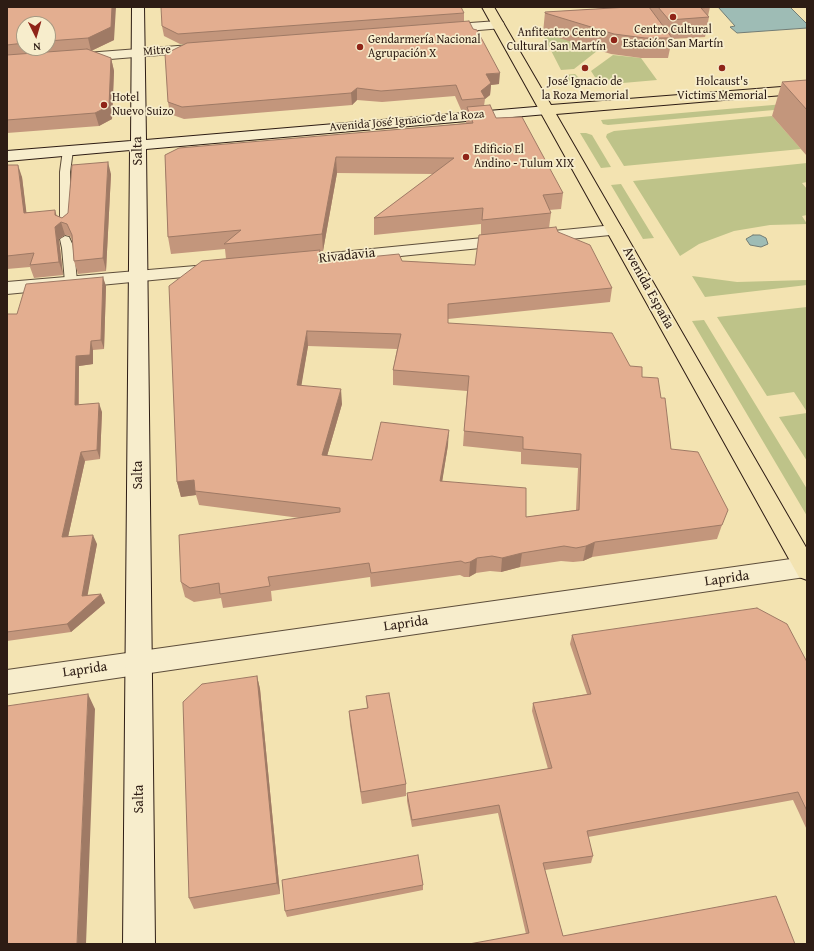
<!DOCTYPE html>
<meta charset="utf-8">
<style>
body{margin:0}
#map{position:relative;width:814px;height:951px;overflow:hidden;background:#f3e3b1;font-family:"Gentium Book Plus",serif}
canvas{display:block}
.frame{position:absolute;inset:0;border:8px solid #2d1c14;pointer-events:none}
.north{position:absolute;left:16px;top:16px;width:40px;height:40px;box-sizing:border-box;background:#f7edcc;border:1px solid #a69982;border-radius:50%;rotate:175deg;font-size:11px;font-weight:700;line-height:16px;text-align:center;color:#2d1c14}
.north::after{content:'';display:block;margin:auto;width:14px;height:18px;background:#8f2418;clip-path:polygon(50% 0,100% 100%,50% 72%,0 100%)}
</style>
<div id="map">
<canvas width="814" height="951"></canvas>
<div class="frame"></div>
<div class="north">N</div>
</div>
<script>
const ctx = document.querySelector('canvas').getContext('2d');
ctx.lineJoin = 'round';
function fillPath(path, color) { ctx.fillStyle = color; ctx.fill(path, 'evenodd'); }
const shape = rows => new Path2D(rows.map(r => 'M' + r).join(''));
function trace(path, color, width, dash) { ctx.strokeStyle = color; ctx.lineWidth = width; ctx.lineCap = dash ? 'butt' : 'round'; ctx.setLineDash(dash || []); ctx.stroke(path); }
function write(font, color, halo, rows, align = 'center') {
  ctx.font = font + ' "Gentium Book Plus",serif'; ctx.lineWidth = 3.5; ctx.setLineDash([]); ctx.textBaseline = 'middle'; ctx.strokeStyle = halo; ctx.fillStyle = color; for (const [text, x, y, turn = 0] of rows) {
    ctx.save(); ctx.translate(x, y); ctx.rotate((+turn || 0) * Math.PI / 180); ctx.textAlign = isNaN(turn) ? turn : align; if (halo) ctx.strokeText(text, 0, 0); ctx.fillText(text, 0, 0); ctx.restore();
  }
}
fillPath(shape([
 [562,30,576,42,597,51,574,69,561,70,541,31],
 [613,55,641,58,657,80,600,85,591,71],
 [575,74,579,78,588,78,593,85,576,84,569,81,564,75],
 [807,102,807,107,608,125,603,124,601,120],
 [772,116,801,149,624,166,606,137,607,134,614,131],
 [580,133,586,133,592,135,611,167,601,168],
 [807,163,807,182,802,183,807,189,807,215,802,216,807,224,770,225,734,231,699,244,680,256,633,181],
 [621,184,654,238,643,239,611,185],
 [692,276,737,282,807,280,807,285,705,297],
 [807,307,807,412,794,392,767,396,717,317],
 [704,320,807,489,807,516,692,321],
 [807,413,807,461,779,417]
]), '#bec389');
const water = shape([
 [718,7,790,7,807,24,807,28,737,33,730,27,735,26,718,7],
 [753,235,760,235,766,238,768,244,761,247,750,245,746,239,753,235]
]);
fillPath(water, '#9ebcb5');
trace(water, '#717c75', 1);
const lane = shape([
 [68,147,73,150,70,172,70,226,65,229,60,226,60,172,63,150,68,147],
 [65,236,69,237,74,248,77,282,75,284,71,286,67,284,65,282,62,248,60,239,65,236]
]);
const street = shape([
 [498,21,503,22,504,25,503,28,442,33,437,32,436,29,437,26,442,25,498,21],
 [204,44,209,45,211,48,209,51,73,62,68,61,66,58,68,55,73,54,204,44],
 [614,225,620,226,623,230,620,234,291,267,285,266,282,262,285,258,291,257,614,225],
 [219,264,225,265,228,269,225,273,7,294,7,282,219,264],
 [805,557,807,558,807,576,805,577,7,694,7,670,805,557]
]);
const secondary = shape([
 [132,7,144,7,146,140,547,106,552,107,554,110,552,113,547,114,146,149,155,944,123,944,130,150,7,161,7,151,131,141,132,7]
]);
const primary = shape([
 [482,7,494,7,551,105,807,85,807,93,556,114,807,549,807,580,799,577,482,7]
]);
trace(lane, '#5e4e3b', 2);
trace(street, '#5e4e3b', 2);
trace(secondary, '#2d1c14', 2);
trace(primary, '#2d1c14', 2);
fillPath(lane, '#f7edcc');
fillPath(street, '#f7edcc');
fillPath(secondary, '#f7edcc');
fillPath(primary, '#f3e3b1');
fillPath(shape([
 [7,7,114,40,91,51,111,58,114,71,112,119,99,126,7,133],
 [24,24,48,24,48,48,24,48],
 [629,7,710,7,708,16,709,17,705,37,672,39,668,58,641,58,611,54,543,33,545,12],
 [464,13,464,22,499,84,491,85,490,95,485,99,484,106,496,118,563,193,561,209,549,210,551,213,549,228,558,232,612,288,610,302,448,319,448,323,630,366,642,377,661,398,671,449,722,525,717,539,592,557,583,561,573,562,561,561,520,567,501,572,490,571,476,573,469,577,464,577,460,575,371,587,370,577,271,591,272,601,223,608,221,598,194,602,185,597,181,582,300,518,199,505,196,495,181,497,177,482,226,259,225,249,171,254,168,237,165,155,466,123,467,111,462,112,455,96,382,102,357,100,352,105,184,119,170,114,168,102,186,44,180,44,164,36,162,26],
 [337,173,433,174,374,218,374,235,481,224,481,235,475,265,402,261,321,261,320,251,323,251],
 [308,346,397,349,393,370,393,385,467,391,463,446,521,452,521,464,578,468,576,510,526,517,442,481,448,445,372,460,327,456,342,404,301,385],
 [807,80,807,156,772,116,782,82],
 [7,165,22,177,26,212,56,215,62,218,68,213,111,174,106,271,78,274,74,261,72,240,70,236,65,235,59,239,63,275,34,278,30,267,7,269],
 [106,286,104,349,93,350,93,364,79,366,79,404,102,412,100,459,85,461,68,537,97,544,87,595,101,594,105,603,71,632,7,641,7,314,17,314],
 [572,635,807,662,807,830,793,800,588,837,593,856,591,863,545,870,563,936,469,944,526,934,498,813,412,827,407,801,407,793,548,769,532,711,533,703,587,694,570,644],
 [257,676,260,689,280,894,194,909,189,898],
 [366,696,406,784,406,796,362,804,350,725,349,711,367,708],
 [423,885,423,890,287,917,285,911]
]), '#c3967c');
fillPath(shape([
 [112,7,116,7,114,40,91,51,88,38],
 [111,58,114,71,112,119,99,126,95,113],
 [500,73,499,84,491,85,490,95,485,99,481,91,486,74],
 [357,88,357,100,352,105,351,93],
 [336,157,337,173,323,251,322,234],
 [108,162,111,174,106,271,103,258],
 [18,165,22,177,28,225,24,213],
 [55,210,59,224,61,222,65,235,59,239,63,275,59,262,55,227],
 [320,250,321,265,318,262],
 [103,277,106,286,104,349,101,340],
 [307,331,308,346,299,400,297,385],
 [91,341,93,350,93,364,79,366,78,414,75,405,76,356],
 [341,389,342,404,323,470,322,455],
 [99,403,102,412,100,459,97,450],
 [449,430,448,445,440,495,440,481],
 [81,452,85,461,66,546,62,537],
 [194,480,196,495,181,497,177,482],
 [93,535,97,544,86,604,82,596],
 [595,542,592,557,583,561,586,546],
 [522,553,520,567,501,572,502,558],
 [477,558,476,573,469,577,470,562],
 [101,594,105,603,71,632,67,624],
 [257,676,260,689,280,894,277,883],
 [88,694,95,709,86,944,77,944]
]), '#9f7a65');
const building = shape([
 [7,7,112,7,111,27,88,38,48,41,48,24,24,24,24,43,7,45,7,7],
 [161,7,461,7,464,13,178,34,162,26,161,7],
 [629,7,649,7,672,38,645,38,614,34,545,13,545,12,629,7],
 [658,7,710,7,701,8,709,17,669,20,658,7],
 [469,21,473,29,477,30,500,73,486,74,491,83,481,91,485,98,462,100,456,85,381,91,357,88,351,93,182,107,168,102,165,54,187,43,469,21],
 [87,49,111,58,109,106,95,113,7,120,7,55,87,49],
 [807,80,807,110,782,82,807,80],
 [490,105,496,118,522,117,563,193,543,195,551,213,482,220,483,208,374,218,454,158,336,157,322,234,224,244,241,230,168,237,165,155,179,148,473,123,467,107,490,105],
 [108,162,103,258,74,261,72,235,67,224,61,222,55,227,59,262,30,265,34,253,7,256,7,165,18,165,24,213,55,210,55,215,62,218,68,213,72,165,108,162],
 [556,227,558,232,590,245,612,288,448,304,448,323,612,333,630,366,642,367,642,377,658,378,661,398,665,398,671,449,698,452,728,510,722,525,595,542,586,546,576,548,564,546,522,553,502,558,492,556,477,558,470,562,465,563,461,561,371,573,369,563,268,577,270,586,220,594,219,583,190,588,181,582,179,535,340,512,340,508,195,491,194,480,177,482,169,286,202,261,320,250,318,262,399,254,402,261,475,265,479,235,556,227],
 [307,331,401,334,393,370,469,376,464,431,523,437,523,449,581,454,579,510,526,517,526,488,440,481,449,430,381,422,372,460,322,455,341,389,297,385,307,331],
 [103,277,101,340,91,341,90,355,76,356,75,405,99,403,97,450,81,452,62,537,93,535,82,596,101,594,67,624,7,632,7,314,17,314,26,284,103,277],
 [757,608,787,624,807,662,807,811,798,792,587,831,593,856,543,863,563,936,776,896,795,944,469,944,529,933,499,805,412,820,407,793,552,768,533,703,591,694,572,635,757,608],
 [257,676,277,883,189,898,183,702,202,684,257,676],
 [389,693,406,784,361,792,349,711,368,708,366,696,389,693],
 [88,694,77,944,7,944,7,706,88,694],
 [418,855,423,885,285,911,282,880,418,855]
]);
fillPath(building, '#e3ae90');
trace(building, '#9f7a65', 1);
for (const [x, y, r, color] of [
 [673,17,4,"#8f2418"],
 [614,40,4,"#8f2418"],
 [360,47,4,"#8f2418"],
 [585,68,4,"#8f2418"],
 [722,68,4,"#8f2418"],
 [104,105,4,"#8f2418"],
 [466,157,4,"#8f2418"]
]) { const dot = new Path2D(); dot.arc(x, y, r, 0, 2 * Math.PI); ctx.fillStyle = color; ctx.fill(dot); trace(dot, '#f7edcc', 1.5); }
write('12px', '#2d1c14', '#f7edcc', [
 ["Centro Cultural",673,30],
 ["Estación San Martín",673,44],
 ["Anfiteatro Centro",606,33,"right"],
 ["Cultural San Martín",606,47,"right"],
 ["Gendarmería Nacional",368,40,"left"],
 ["Agrupación X",368,54,"left"],
 ["José Ignacio de",585,82],
 ["la Roza Memorial",585,96],
 ["Holcaust's",722,82],
 ["Victims Memorial",722,96],
 ["Hotel",112,98,"left"],
 ["Nuevo Suizo",112,112,"left"],
 ["Edificio El",474,150,"left"],
 ["Andino - Tulum XIX",474,164,"left"]
]);
write('12px', '#2d1c14', '#f7edcc', [
 ["Mitre",157,51,-5],
 ["Avenida José Ignacio de la Roza",407,121,-5]
]);
write('14px', '#2d1c14', '#f7edcc', [
 ["Salta",138,151,-91],
 ["Rivadavia",347,256,-6],
 ["Avenida España",648,288,61],
 ["Salta",138,475,-90],
 ["Laprida",727,579,-8],
 ["Laprida",406,624,-8],
 ["Laprida",85,670,-8],
 ["Salta",139,799,-90]
]);
</script>
